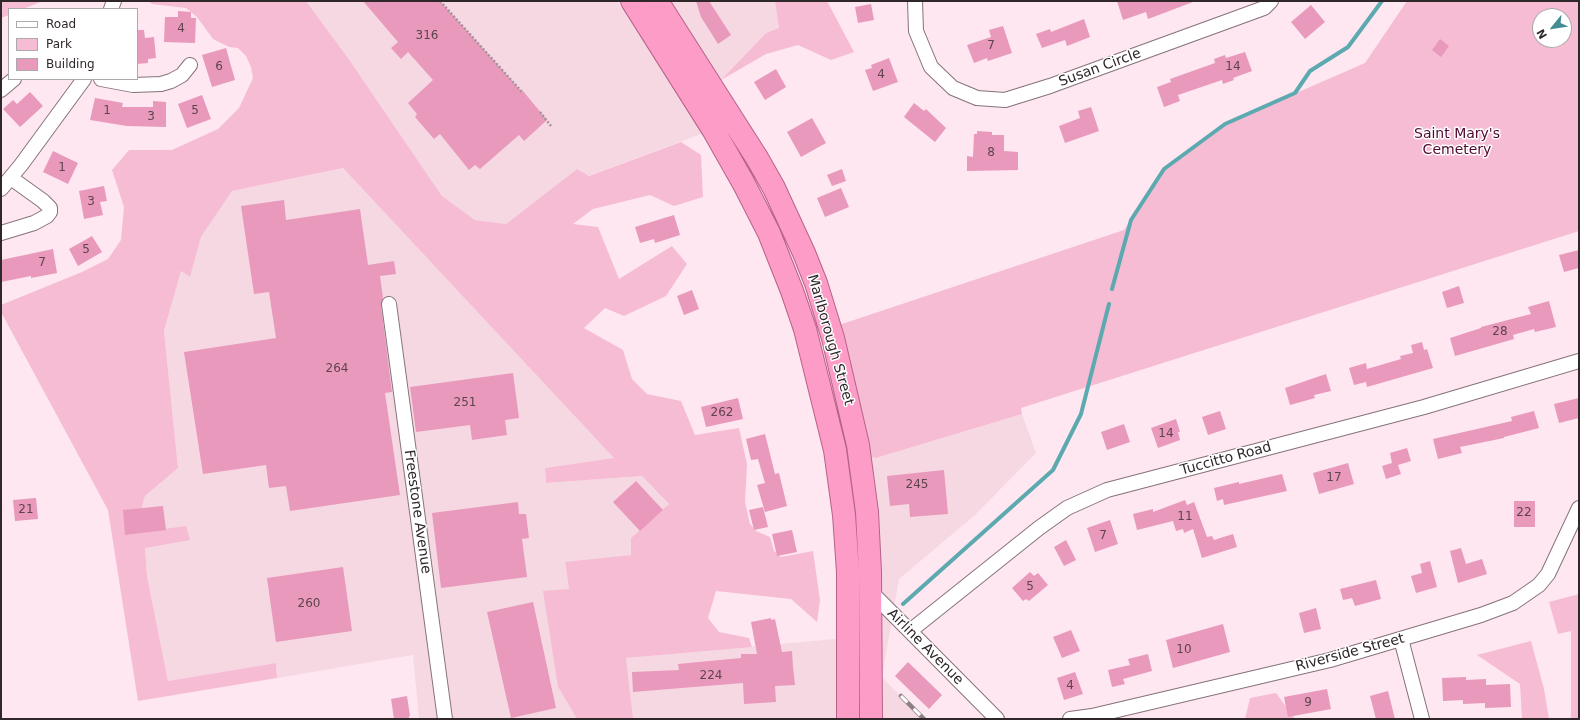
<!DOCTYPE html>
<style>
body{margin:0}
#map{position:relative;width:1580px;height:720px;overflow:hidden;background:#fee7f0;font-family:"DejaVu Sans",sans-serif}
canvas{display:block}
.frame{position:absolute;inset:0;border:2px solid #2f272a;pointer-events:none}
.legend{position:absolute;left:8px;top:8px;width:130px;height:72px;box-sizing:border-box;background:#fff;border:1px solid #aca9aa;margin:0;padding:5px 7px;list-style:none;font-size:12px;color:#2f272a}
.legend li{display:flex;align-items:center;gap:8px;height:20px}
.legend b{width:20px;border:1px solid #aca9aa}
.north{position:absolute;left:1532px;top:8px;width:40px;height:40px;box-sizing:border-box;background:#fff;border:1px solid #aca9aa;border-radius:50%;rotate:240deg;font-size:11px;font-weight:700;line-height:16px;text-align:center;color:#2f272a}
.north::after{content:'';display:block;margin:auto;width:14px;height:18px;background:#458c92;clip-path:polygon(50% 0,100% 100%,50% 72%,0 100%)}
</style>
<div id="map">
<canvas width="1580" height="720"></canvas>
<div class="frame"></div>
<ul class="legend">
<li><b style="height:5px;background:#fff"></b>Road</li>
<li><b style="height:11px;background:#f6bcd3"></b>Park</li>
<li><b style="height:11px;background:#e999bb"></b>Building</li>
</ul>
<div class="north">N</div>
</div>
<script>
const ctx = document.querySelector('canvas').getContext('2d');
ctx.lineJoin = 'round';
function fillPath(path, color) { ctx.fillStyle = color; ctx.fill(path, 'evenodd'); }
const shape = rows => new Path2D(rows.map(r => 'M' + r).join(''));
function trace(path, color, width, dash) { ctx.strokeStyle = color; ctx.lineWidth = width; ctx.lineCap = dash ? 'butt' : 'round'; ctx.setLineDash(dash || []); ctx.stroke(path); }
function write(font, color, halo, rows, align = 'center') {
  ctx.font = font + ' "DejaVu Sans",sans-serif'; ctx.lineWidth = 3; ctx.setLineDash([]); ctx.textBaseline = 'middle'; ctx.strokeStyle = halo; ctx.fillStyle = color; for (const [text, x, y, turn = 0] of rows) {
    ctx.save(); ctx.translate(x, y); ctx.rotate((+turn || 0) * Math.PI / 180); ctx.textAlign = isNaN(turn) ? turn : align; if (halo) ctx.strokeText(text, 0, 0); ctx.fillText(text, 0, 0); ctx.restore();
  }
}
fillPath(shape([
 [306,1,617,1,704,133,588,176,577,169,506,224,475,220,442,196,348,58],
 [671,1,775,1,779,28,766,33,721,80],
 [343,168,615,458,545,468,546,483,642,476,669,504,631,538,631,555,565,563,569,590,558,687,577,719,419,719,413,655,277,678,276,663,168,681,147,576,145,547,190,539,135,534,145,496,178,468,164,331,181,271,190,277,201,237,232,191],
 [1022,414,1036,453,974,516,899,579,882,677,923,719,633,719,626,658,879,635,867,456,876,458]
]), '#f6d8e3');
fillPath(shape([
 [1,1,43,1,23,9,9,9,9,15,1,18],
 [148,1,306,1,348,58,442,196,475,220,506,224,577,169,589,176,681,142,701,155,703,197,674,206,650,195,593,209,573,224,598,227,619,279,672,246,687,264,666,296,624,316,605,308,584,328,623,350,632,379,647,394,681,401,695,435,739,428,747,464,745,502,750,524,756,531,770,537,774,551,781,557,813,551,820,600,817,622,791,599,716,591,708,618,719,632,749,638,752,647,626,658,633,718,577,719,558,687,543,591,569,589,565,562,631,555,631,538,669,504,642,476,546,483,545,468,614,458,343,168,232,191,201,237,190,277,181,271,164,331,178,468,145,496,135,533,186,526,190,540,145,548,147,576,168,681,276,663,277,678,138,701,108,510,1,312,1,305,82,272,108,259,121,240,124,207,112,170,129,150,172,150,218,129,239,108,253,78,251,67,246,56,238,48,229,47,213,39,197,17,186,8,152,4],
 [775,1,827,1,854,52,831,60,798,45,766,54,721,80,766,33,779,28],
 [1407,1,1579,1,1579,231,1021,408,1022,414,876,458,867,456,839,325,1124,230,1164,169,1225,124,1365,63],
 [1540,16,1564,16,1564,40,1540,40],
 [1579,594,1579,719,1571,719,1571,631,1558,634,1549,602],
 [1531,641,1544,689,1549,719,1522,719,1520,684,1477,655],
 [1276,693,1295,719,1245,719,1250,698]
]), '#f6bcd3');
trace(shape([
 [1112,289,1131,220,1164,169,1225,124,1295,93,1310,71,1348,47,1382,1],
 [903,604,1053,470,1081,414,1109,304]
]), '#5ca9b0', 4);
fillPath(shape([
 [363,1,440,1,522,92,523,91,547,120,524,141,519,135,480,169,475,165,469,170,440,134,434,139,415,117,417,114,408,103,433,80,408,52,401,59,391,48,398,42],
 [696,1,709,1,731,35,718,44,701,17],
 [1117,1,1193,1,1193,2,1148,19,1146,12,1123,20],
 [871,4,874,20,858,23,855,7],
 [1311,5,1325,22,1305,39,1291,22],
 [178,11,191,12,191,18,196,18,195,43,164,42,165,17,178,17],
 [1084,19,1090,37,1067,46,1065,40,1042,48,1036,34,1050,29,1051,32],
 [1003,26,1012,53,988,61,987,58,974,63,967,45,991,37,989,30],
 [137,30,144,30,145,38,154,37,156,58,148,59,148,63,137,64],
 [1440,39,1449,46,1441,57,1432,50],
 [226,48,235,80,212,87,202,55],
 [1245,52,1252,71,1233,78,1234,80,1223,84,1222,80,1178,95,1180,101,1164,107,1157,87,1171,82,1170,79,1215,63,1214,59,1225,55,1226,58],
 [889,58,898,82,873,91,865,70,872,68,871,65],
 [776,69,786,87,765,100,754,82],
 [30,92,43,106,20,127,3,109,13,100,17,104],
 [202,95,211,119,187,128,178,104],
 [95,98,123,103,122,107,153,107,153,101,166,102,166,127,127,126,90,120],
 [914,103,924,111,926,109,946,128,935,142,904,117],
 [1091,107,1099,131,1065,143,1059,126,1080,118,1078,111],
 [812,118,826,143,801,157,787,132],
 [977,131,992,132,992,135,1004,135,1004,151,1018,152,1018,170,967,171,967,156,973,157,974,134,977,134],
 [53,151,78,163,68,184,43,172],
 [842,169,846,181,832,186,827,175],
 [104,186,107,201,100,202,103,215,84,219,79,191],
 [841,188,849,207,825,217,817,198],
 [284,200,286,220,360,209,368,265,394,261,396,274,380,276,383,298,381,305,392,392,385,393,400,495,290,511,286,486,269,488,266,465,203,474,184,352,276,338,269,292,254,294,241,206],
 [674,215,680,235,655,243,654,239,640,243,635,227],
 [92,236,102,252,78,266,69,249],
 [53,249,57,273,31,278,31,276,1,282,1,260],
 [1579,250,1579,268,1564,272,1559,255],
 [1459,286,1464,303,1447,308,1442,292],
 [692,290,699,309,684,315,677,296],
 [1549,301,1556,327,1535,332,1534,329,1513,335,1514,339,1455,356,1450,338,1481,328,1481,327,1531,314,1528,307],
 [1422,342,1424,350,1427,349,1433,368,1367,387,1366,382,1354,385,1349,368,1366,363,1367,369,1401,359,1400,356,1413,353,1411,345],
 [513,373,519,418,505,420,507,435,472,440,470,425,416,432,410,387],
 [1326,374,1331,391,1314,395,1315,398,1290,405,1285,388],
 [738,398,743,419,706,427,701,407],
 [1579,398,1579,418,1559,423,1554,404],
 [1220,411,1226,429,1208,435,1202,417],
 [1534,411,1539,428,1504,437,1504,438,1460,447,1462,453,1438,459,1433,439,1512,421,1511,417],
 [1176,419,1180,432,1178,432,1180,440,1158,448,1151,428],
 [1124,424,1130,442,1107,450,1101,432],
 [765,434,775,474,779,473,787,506,765,512,757,485,765,483,758,459,751,460,746,439],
 [1407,448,1411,461,1398,465,1401,474,1386,479,1382,466,1392,463,1390,453],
 [1348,463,1354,484,1319,494,1313,473],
 [944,470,948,514,910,517,909,504,890,506,887,476],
 [1282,474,1287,491,1224,505,1223,499,1217,501,1214,488,1239,482,1239,484],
 [636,481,663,510,640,531,613,502],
 [36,498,38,519,15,521,13,500],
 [1185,500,1187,505,1194,502,1207,537,1212,536,1214,540,1233,534,1237,547,1202,558,1193,529,1184,533,1183,529,1176,531,1173,521,1137,530,1133,514,1153,509,1153,512],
 [1514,501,1535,501,1535,527,1514,527],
 [518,502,519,514,526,514,529,538,522,539,527,577,441,588,432,513],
 [163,506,166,530,125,535,123,510],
 [763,507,768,527,754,530,749,510],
 [1110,520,1118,544,1095,552,1087,528],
 [792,530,797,552,777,556,772,534],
 [1066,540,1076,560,1064,566,1054,547],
 [1461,548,1466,564,1482,559,1487,574,1458,583,1450,551],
 [1430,561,1437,587,1416,593,1411,576,1422,573,1420,564],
 [343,567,352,631,276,642,267,578],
 [1030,572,1034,576,1038,573,1048,585,1029,601,1026,599,1023,601,1012,588],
 [1376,580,1381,599,1355,606,1352,598,1343,600,1340,589],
 [533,602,556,708,511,718,487,612],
 [1316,608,1321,629,1304,633,1299,613],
 [771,618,771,620,775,619,782,652,792,651,793,667,795,685,775,686,776,702,744,704,743,683,633,692,632,672,679,670,678,664,741,658,741,654,757,654,751,622],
 [1223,624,1230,652,1173,668,1166,640],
 [1071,630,1080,651,1062,658,1053,637],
 [1148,654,1152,671,1123,679,1125,684,1112,687,1108,670,1130,665,1128,659],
 [908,662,942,695,929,709,895,676],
 [1075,672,1083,694,1064,700,1057,678],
 [1466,677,1466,680,1486,679,1486,685,1510,684,1511,707,1485,708,1485,703,1463,704,1463,700,1443,701,1442,678],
 [1327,689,1331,709,1288,717,1284,697],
 [1388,691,1395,719,1376,719,1370,696],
 [407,696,410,716,409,716,409,719,394,719,391,699]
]), '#e999bb');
const minor = shape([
 [915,1,916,31,931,67,953,88,977,98,1005,100,1050,86,1264,8,1271,1],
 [111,9,114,1],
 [101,79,133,85,161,84,171,81,182,75,190,65],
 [1,90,14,79],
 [1,189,21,165,84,79],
 [1,233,34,223,47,216,50,212,50,208,43,201,11,178],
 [389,304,445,719],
 [867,591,870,591,997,719],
 [910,631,1039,528,1067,508,1107,490,1424,407,1579,361],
 [1401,639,1422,719],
 [1070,719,1092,716,1330,660,1481,615,1513,603,1539,585,1548,574,1579,508]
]);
const trunk = shape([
 [632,1,714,131,744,184,769,233,792,291,805,329,835,450,844,515,848,572,848,719],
 [657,1,757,158,774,188,804,253,816,283,833,338,858,445,867,512,870,572,871,719]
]);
trace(minor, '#86727a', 16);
trace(trunk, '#b66388', 24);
trace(shape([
 [440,1,522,92],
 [540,112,551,126]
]), '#a29298', 2.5, [2, 2]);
trace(minor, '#fff', 14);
trace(trunk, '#fe9cc8', 22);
const rail = shape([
 [901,696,924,719]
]);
trace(rail, '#8e7f85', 4.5);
trace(rail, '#fff', 3, [9]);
write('12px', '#5e444e', null, [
 ["4",181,29],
 ["316",427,36],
 ["7",991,46],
 ["6",219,67],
 ["14",1233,67],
 ["4",881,75],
 ["1",107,111],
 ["5",195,111],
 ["3",151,117],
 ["8",991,153],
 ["1",62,168],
 ["3",91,202],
 ["5",86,250],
 ["7",42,263],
 ["28",1500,332],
 ["264",337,369],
 ["251",465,403],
 ["262",722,413],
 ["14",1166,434],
 ["17",1334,478],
 ["245",917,485],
 ["21",26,510],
 ["22",1524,513],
 ["11",1185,517],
 ["7",1103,536],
 ["5",1030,587],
 ["260",309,604],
 ["10",1184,650],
 ["224",711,676],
 ["4",1070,686],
 ["9",1308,703]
]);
write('14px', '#2f272a', '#fff', [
 ["Susan Circle",1100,68,-20],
 ["Marlborough Street",830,340,74],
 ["Tuccitto Road",1226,459,-15],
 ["Freestone Avenue",417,512,82],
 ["Airline Avenue",925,647,45],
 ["Riverside Street",1350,653,-15]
]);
write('14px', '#500930', '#fff', [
 ["Saint Mary's",1457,134],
 ["Cemetery",1457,150]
]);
</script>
